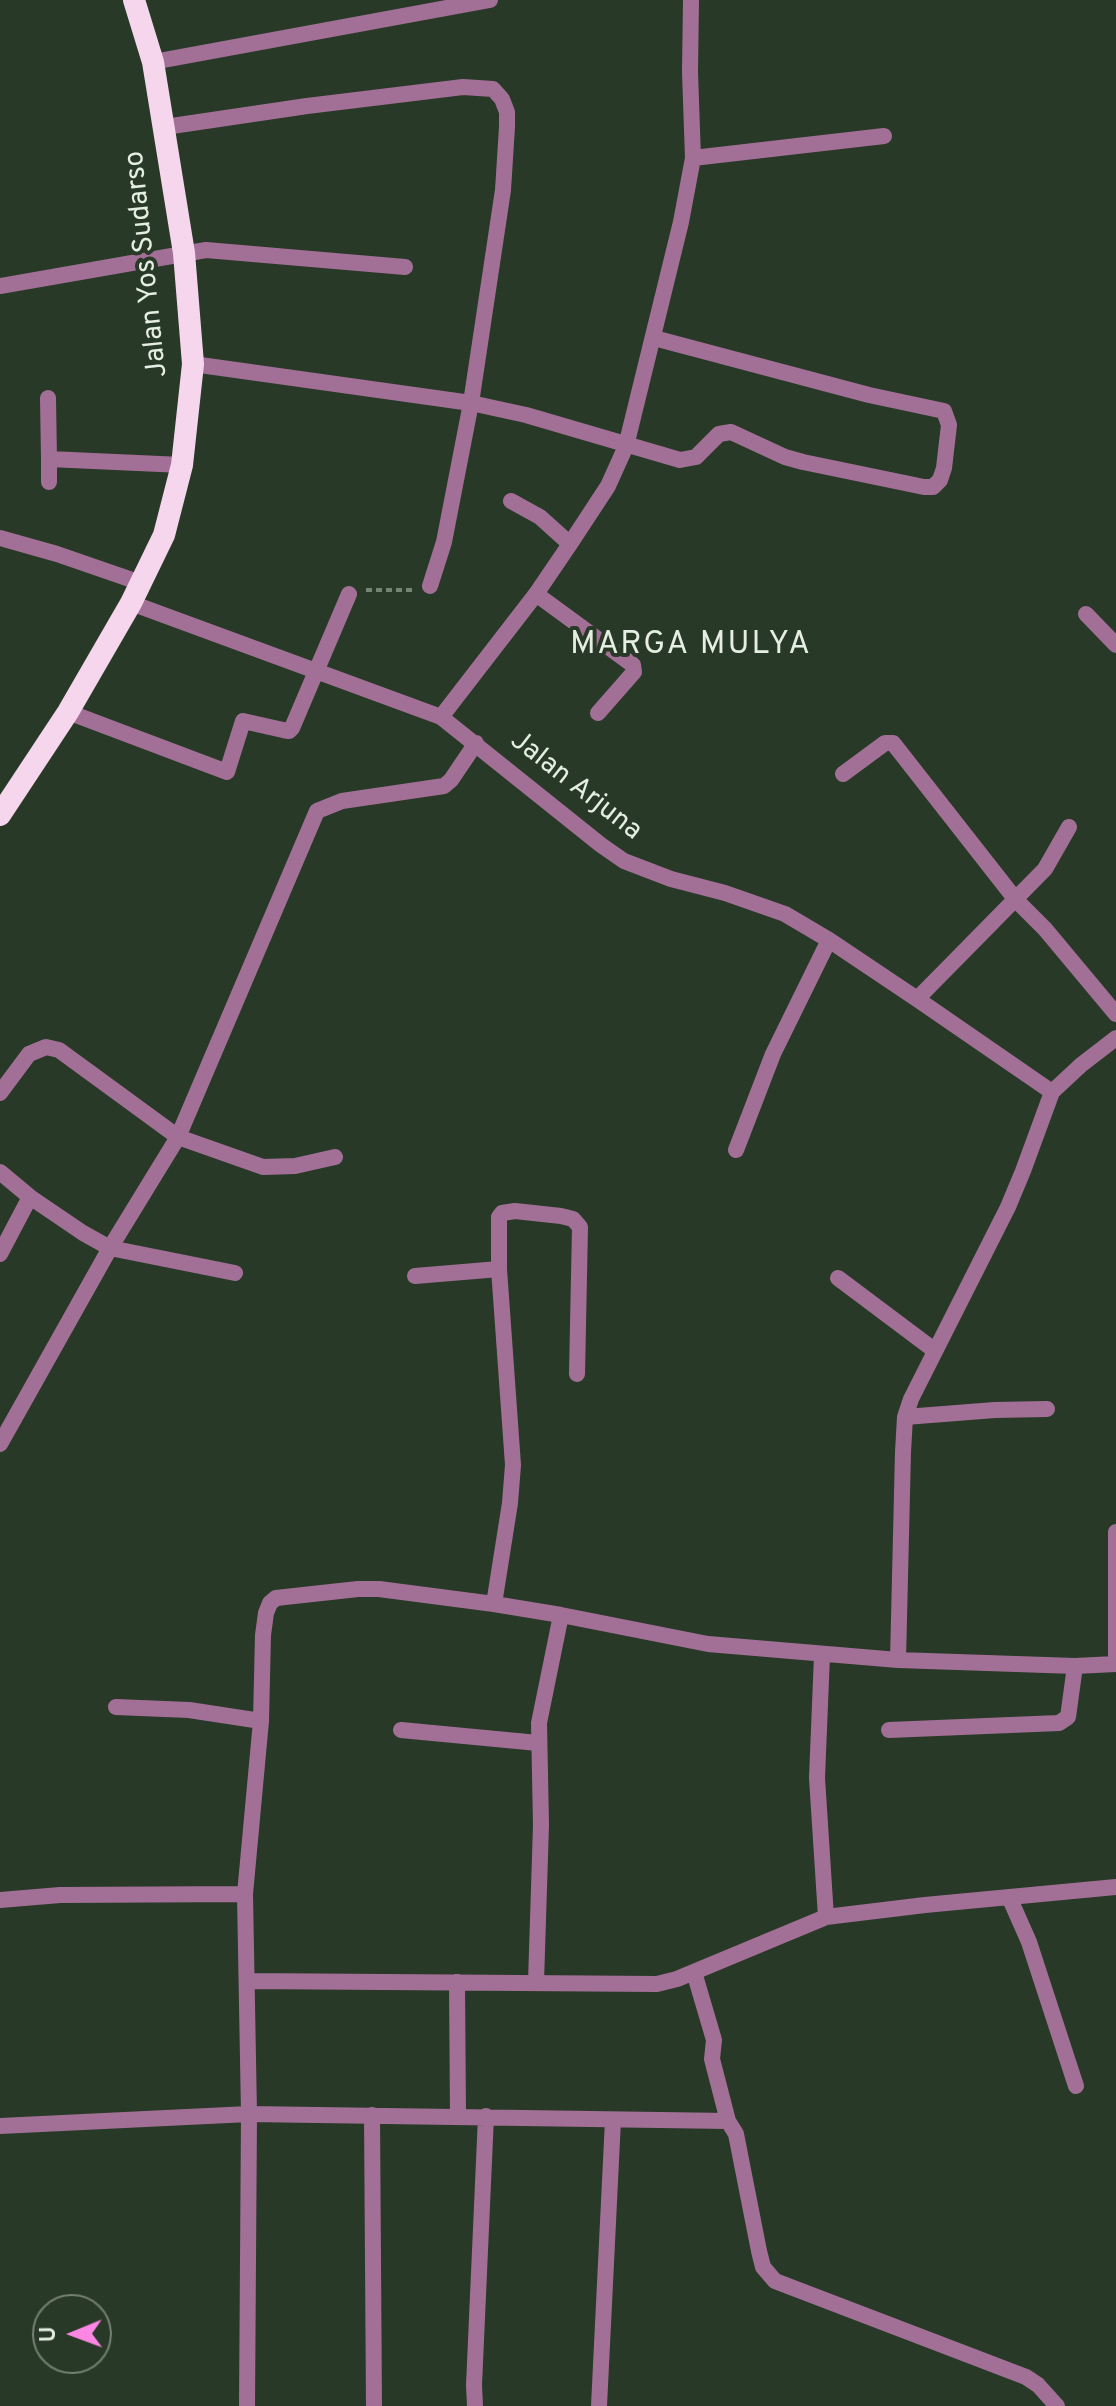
<!DOCTYPE html>
<style>
body{margin:0}
#map{position:relative;width:1116px;height:2406px;overflow:hidden;background:#293927;font-family:Overpass,sans-serif}
canvas{display:block}
.north{position:absolute;left:32px;top:2294px;width:80px;height:80px;box-sizing:border-box;background:#293927;border:2px solid #748172;border-radius:50%;rotate:269deg;font-size:22px;font-weight:700;line-height:32px;text-align:center;color:#e4eee2}
.north::after{content:'';display:block;margin:auto;width:28px;height:36px;background:#fc86e4;clip-path:polygon(50% 0,100% 100%,50% 72%,0 100%)}
</style>
<div id="map">
<canvas width="1116" height="2406"></canvas>
<div class="north">U</div>
</div>
<script>
const ctx = document.querySelector('canvas').getContext('2d');
ctx.lineJoin = 'round';
const shape = rows => new Path2D(rows.map(r => 'M' + r).join(''));
function trace(path, color, width, dash) { ctx.strokeStyle = color; ctx.lineWidth = width; ctx.lineCap = dash ? 'butt' : 'round'; ctx.setLineDash(dash || []); ctx.stroke(path); }
function write(font, color, halo, rows, align = 'center') {
  ctx.font = font + ' Overpass,sans-serif'; ctx.lineWidth = 8; ctx.setLineDash([]); ctx.textBaseline = 'middle'; ctx.strokeStyle = halo; ctx.fillStyle = color; for (const [text, x, y, turn = 0] of rows) {
    ctx.save(); ctx.translate(x, y); ctx.rotate((+turn || 0) * Math.PI / 180); ctx.textAlign = isNaN(turn) ? turn : align; if (halo) ctx.strokeText(text, 0, 0); ctx.fillText(text, 0, 0); ctx.restore();
  }
}
trace(shape([
 [366,590,413,590]
]), '#768474', 4, [6, 4]);
trace(shape([
 [153,62,490,0],
 [165,127,307,106,463,87,493,89,502,99,507,112,507,127,503,190,471,403,444,542,430,586],
 [693,158,884,136],
 [0,286,206,250,405,267],
 [193,364,471,403,526,415,680,460,696,457,719,434,731,432,785,457,803,462,924,487,933,487,940,480,944,468,949,425,944,411,869,395,654,338],
 [48,398,49,459],
 [49,482,49,459,182,465],
 [511,501,540,517,570,544],
 [0,538,57,554,141,583],
 [536,594,633,665,634,672,598,713],
 [131,603,441,717,601,845,624,861,671,879,725,893,785,914,829,940,917,999,1052,1092],
 [1086,614,1116,645],
 [68,712,227,772,243,721,283,730,289,731,292,728,349,594],
 [441,717,536,594,570,544,608,486,626,446,681,222,693,158,690,72,691,0],
 [843,774,885,743,893,743,1016,900,1045,929,1116,1014],
 [917,999,1045,869,1069,827],
 [0,1093,29,1054,46,1047,59,1050,178,1137,263,1167,295,1166,335,1157],
 [736,1150,773,1054,829,940],
 [0,1172,30,1197,83,1233,110,1248,235,1273],
 [0,1254,30,1197],
 [415,1276,499,1269],
 [838,1278,934,1350],
 [905,1417,995,1410,1047,1409],
 [0,1444,110,1248,178,1137,317,811,342,801,444,786,451,780,476,743],
 [494,1604,510,1503,513,1465,499,1269,499,1217,502,1213,515,1211,561,1216,573,1219,580,1227,577,1374],
 [822,1655,817,1778,826,1917],
 [898,1660,903,1452,905,1417,911,1399,1008,1207,1023,1171,1052,1092,1081,1065,1116,1038],
 [1116,1664,1116,1532],
 [116,1707,189,1710,261,1721],
 [401,1730,538,1743],
 [889,1730,1059,1723,1068,1717,1075,1666],
 [1010,1899,1029,1942,1076,2086],
 [0,1900,60,1895,245,1894],
 [694,1972,714,2040,712,2059,728,2121],
 [247,1981,657,1984,677,1979,826,1917,925,1905,1116,1887],
 [457,1982,458,2116],
 [536,1982,541,1825,539,1723,561,1615],
 [372,2115,374,2406],
 [0,2126,249,2114,728,2121,736,2134,759,2251,763,2267,775,2281,1026,2377,1038,2385,1057,2406],
 [247,2406,249,2114,245,1894,261,1721,263,1635,266,1613,270,1603,276,1598,358,1589,379,1589,494,1604,561,1615,708,1644,898,1660,1075,1666,1116,1664],
 [475,2406,474,2385,486,2116],
 [599,2406,613,2120]
]), '#a27096', 16);
trace(shape([
 [0,815,68,712,131,603,164,535,182,465,193,364,184,253,153,62,134,0]
]), '#f5d6ed', 22);
write('28px', '#e4eee2', '#293927', [
 ["Jalan Yos Sudarso",148,264,-96],
 ["Jalan Arjuna",575,787,38]
]);
ctx.letterSpacing = '2px';
write('32px', '#e4eee2', '#293927', [
 ["MARGA MULYA",691,647]
]);
ctx.letterSpacing = '0px';
</script>
